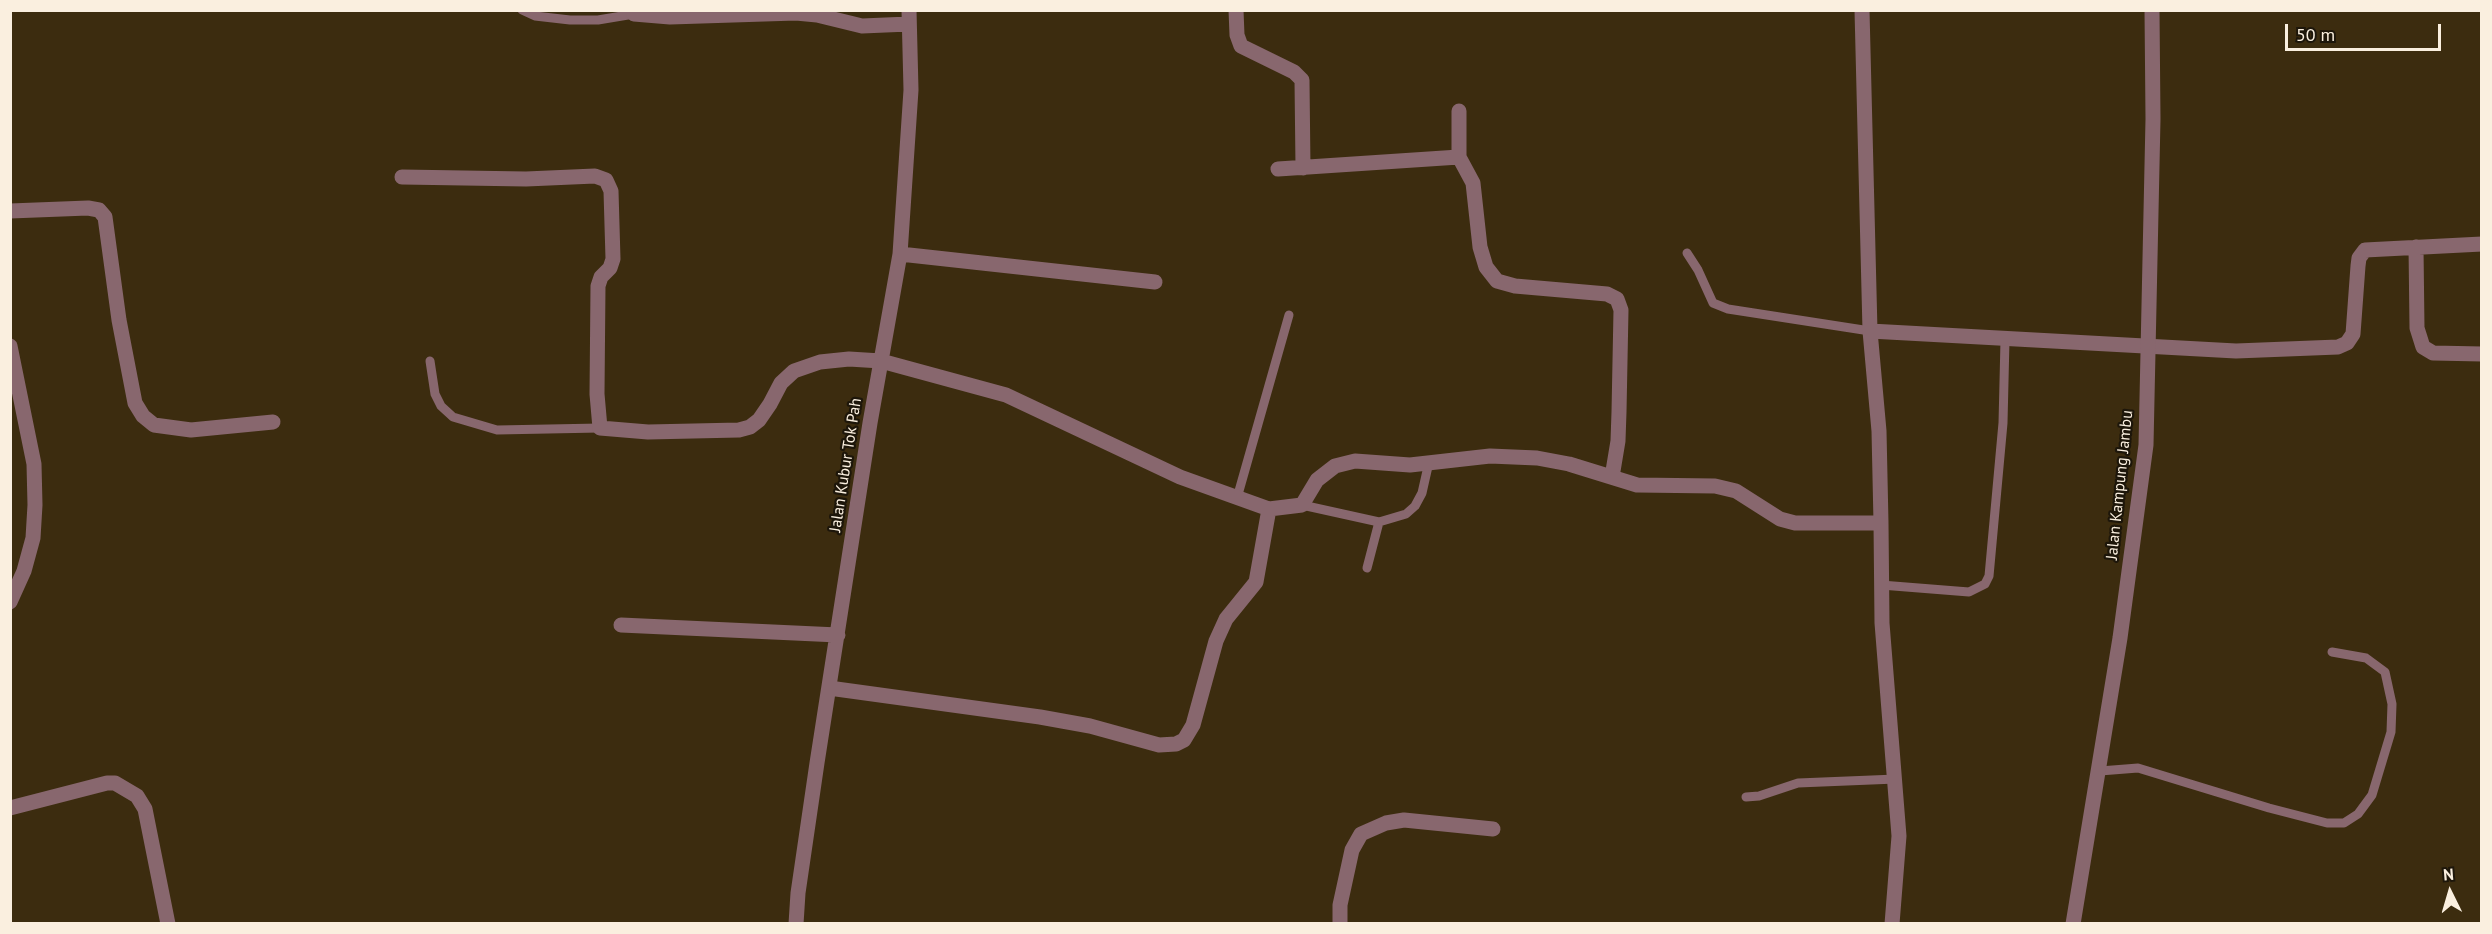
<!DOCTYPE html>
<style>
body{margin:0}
#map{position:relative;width:2492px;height:934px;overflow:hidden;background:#3c2c0f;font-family:"PT Sans",sans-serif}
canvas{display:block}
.frame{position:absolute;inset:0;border:12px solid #faefdf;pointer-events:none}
.north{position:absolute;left:2420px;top:862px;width:60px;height:60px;-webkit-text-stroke:4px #1d160a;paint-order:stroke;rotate:355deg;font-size:16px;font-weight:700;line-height:24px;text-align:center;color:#faefdf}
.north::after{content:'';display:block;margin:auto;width:21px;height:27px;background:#faefdf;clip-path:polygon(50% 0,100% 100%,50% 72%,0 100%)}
.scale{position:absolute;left:2285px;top:24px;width:156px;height:27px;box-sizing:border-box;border:3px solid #faefdf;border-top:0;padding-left:8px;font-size:18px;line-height:21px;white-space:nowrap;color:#faefdf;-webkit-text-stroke:4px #1d160a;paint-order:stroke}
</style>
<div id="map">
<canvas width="2492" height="934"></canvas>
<div class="frame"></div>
<div class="north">N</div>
<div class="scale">50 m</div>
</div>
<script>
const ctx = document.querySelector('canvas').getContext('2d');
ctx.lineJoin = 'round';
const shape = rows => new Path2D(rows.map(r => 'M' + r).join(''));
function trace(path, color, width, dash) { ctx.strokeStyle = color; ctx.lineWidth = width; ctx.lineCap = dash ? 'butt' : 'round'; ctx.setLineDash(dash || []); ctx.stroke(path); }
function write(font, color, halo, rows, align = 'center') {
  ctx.font = font + ' "PT Sans",sans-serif'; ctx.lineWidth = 4.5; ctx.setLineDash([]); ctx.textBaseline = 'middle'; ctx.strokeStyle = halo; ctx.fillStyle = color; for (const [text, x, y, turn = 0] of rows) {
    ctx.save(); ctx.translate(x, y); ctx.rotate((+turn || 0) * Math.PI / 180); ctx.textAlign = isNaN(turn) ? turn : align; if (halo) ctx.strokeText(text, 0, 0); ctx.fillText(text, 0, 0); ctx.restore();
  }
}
trace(shape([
 [522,10,535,16,570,20,598,20,634,14],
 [1687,253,1698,270,1713,303,1728,309,1870,331],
 [430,361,435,394,441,406,453,417,497,430,600,428],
 [1237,498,1289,315],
 [1302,505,1379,522],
 [1367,568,1379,522,1406,514,1415,506,1422,493,1429,462],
 [1881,585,1969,592,1985,584,1989,576,2003,423,2005,340],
 [2100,771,2138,768,2269,808,2327,823,2344,823,2358,814,2372,795,2391,732,2392,704,2385,672,2366,658,2332,652],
 [1746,797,1759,796,1798,783,1896,779]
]), '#88676e', 9);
trace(shape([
 [634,10,634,14,670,17,796,13,817,15,862,26,909,24],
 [1236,10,1237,35,1241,46,1294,72,1302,80,1303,168],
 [1862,10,1870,331],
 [1459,157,1459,111],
 [1278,169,1459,157,1473,183,1480,247,1486,267,1497,281,1515,286,1607,294,1617,299,1621,310,1619,412,1618,441,1612,477],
 [402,177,526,179,595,176,606,180,611,191,613,259,610,268,601,277,598,286,597,394,600,428,648,432,739,430,750,427,759,420,770,404,781,383,794,371,820,362,849,359,881,361,1006,395,1180,477,1269,509,1302,505,1317,480,1335,466,1355,461,1410,465,1490,456,1537,458,1569,464,1637,485,1715,486,1736,491,1780,519,1795,523,1881,523,1879,431,1870,331,2236,351,2338,347,2347,343,2353,334,2358,266,2359,258,2365,250,2482,244],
 [10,211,88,208,99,210,105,217,119,320,135,403,143,416,154,425,191,430,273,422],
 [2416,247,2417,328,2423,347,2433,353,2482,354],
 [900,254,1155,282],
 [10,346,34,464,35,505,33,538,24,571,10,602],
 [1881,523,1882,623,1899,836,1892,924],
 [621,625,838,635],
 [829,688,1040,717,1090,726,1159,745,1176,744,1184,740,1193,725,1216,641,1226,619,1256,582,1269,509],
 [10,808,107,783,115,783,137,796,145,809,168,924],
 [796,924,798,893,817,763,870,423,900,254,911,90,909,10],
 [1340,924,1340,905,1352,850,1361,834,1386,823,1404,820,1493,829]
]), '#88676e', 15);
trace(shape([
 [2073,924,2120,638,2146,445,2153,119,2152,10]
]), '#88676e', 15);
write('16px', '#faefdf', '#1d160a', [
 ["Jalan Kubur Tok Pah",846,465,-81],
 ["Jalan Kampung Jambu",2120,485,-84]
]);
</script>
